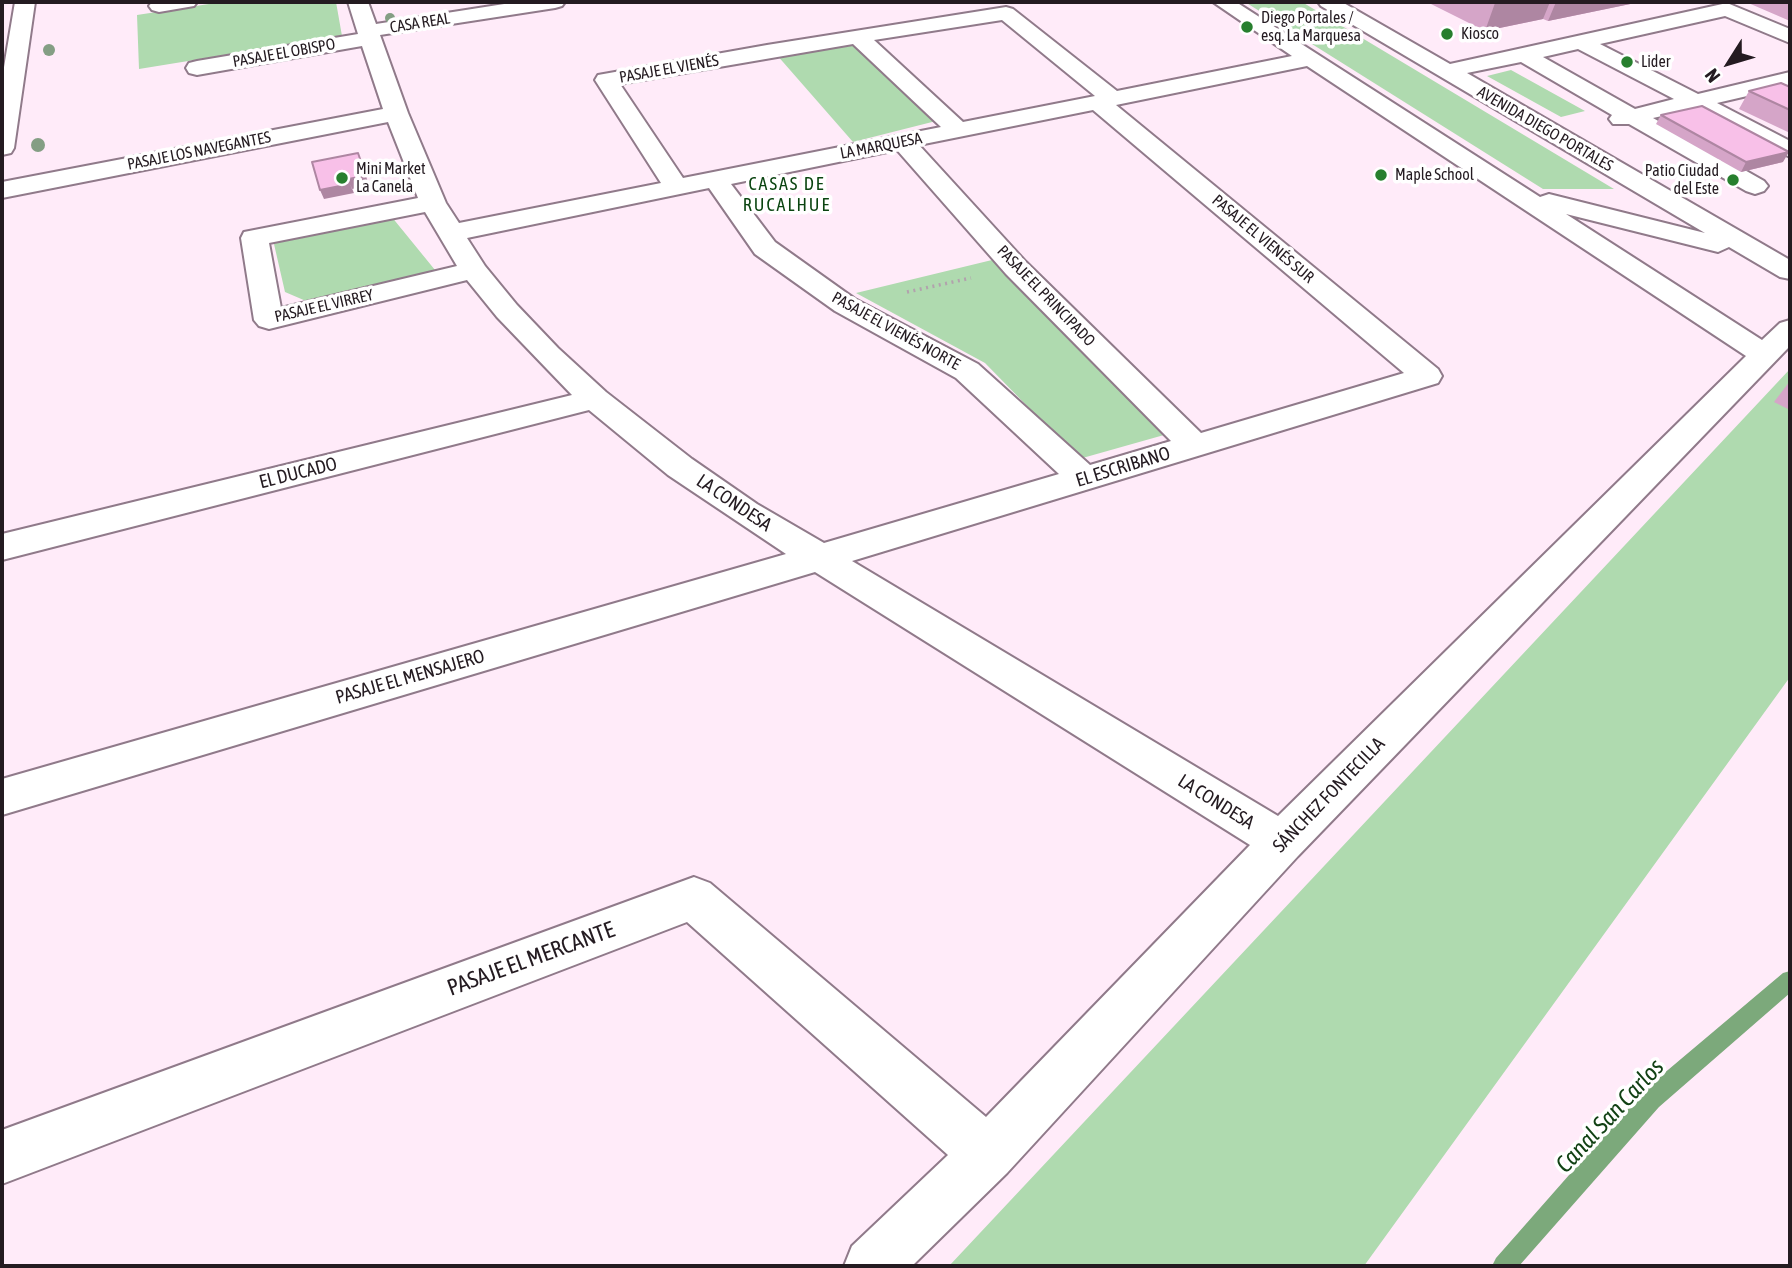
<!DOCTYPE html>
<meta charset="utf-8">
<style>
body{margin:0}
#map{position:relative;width:1792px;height:1268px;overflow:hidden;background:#ffebf9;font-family:"Asap Condensed",sans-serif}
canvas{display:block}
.frame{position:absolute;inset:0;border:4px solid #241b21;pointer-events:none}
.north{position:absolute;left:1694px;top:28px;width:70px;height:70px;-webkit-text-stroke:5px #fff;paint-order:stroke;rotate:233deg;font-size:19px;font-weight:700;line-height:28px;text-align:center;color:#241b21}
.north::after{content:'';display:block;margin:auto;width:24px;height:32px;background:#241b21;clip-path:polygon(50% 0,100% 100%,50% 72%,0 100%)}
</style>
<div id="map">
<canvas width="1792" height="1268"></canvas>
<div class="frame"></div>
<div class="north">N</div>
</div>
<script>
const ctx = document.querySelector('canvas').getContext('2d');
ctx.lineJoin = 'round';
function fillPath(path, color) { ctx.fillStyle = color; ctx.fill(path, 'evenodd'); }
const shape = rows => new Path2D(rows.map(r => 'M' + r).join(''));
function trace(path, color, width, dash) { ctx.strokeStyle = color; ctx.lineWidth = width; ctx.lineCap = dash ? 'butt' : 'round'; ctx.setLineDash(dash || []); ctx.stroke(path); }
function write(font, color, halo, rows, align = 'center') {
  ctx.font = font + ' "Asap Condensed",sans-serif'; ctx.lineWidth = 7; ctx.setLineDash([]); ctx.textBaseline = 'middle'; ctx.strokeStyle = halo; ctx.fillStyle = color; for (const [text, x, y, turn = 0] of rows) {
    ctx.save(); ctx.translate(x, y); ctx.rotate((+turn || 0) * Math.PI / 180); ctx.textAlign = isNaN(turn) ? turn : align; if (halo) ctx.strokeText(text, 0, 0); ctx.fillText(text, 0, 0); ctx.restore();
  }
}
fillPath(shape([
 [222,2,336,2,342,36,139,69,137,15],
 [1245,2,1302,2,1614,189,1543,189],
 [853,40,940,120,853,142,776,54],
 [1511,70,1585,111,1561,117,1487,76],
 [391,216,435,270,306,301,285,292,274,244,287,237],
 [992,260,1164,435,1079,459,985,363,856,293],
 [1790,369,1790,677,1364,1266,949,1266]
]), '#afdaaf');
fillPath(shape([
 [1790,971,1790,993,1659,1107,1519,1266,1492,1266,1496,1258,1643,1091,1783,973,1790,971]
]), '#7ca97b');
const minor = shape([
 [15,2,35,2,14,148,11,153,2,155,2,79,15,2],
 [152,2,197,2,194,6,159,12,152,10,149,6,152,2],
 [348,2,368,2,376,24,517,2,565,2,562,6,555,8,380,35,408,113,446,203,459,223,661,183,595,80,598,75,767,45,1006,7,1013,9,1117,91,1292,56,1213,2,1236,2,1540,197,1549,194,1705,233,1321,6,1318,2,1342,2,1450,64,1727,3,1790,29,1790,43,1725,16,1600,44,1698,94,1790,72,1790,86,1717,103,1790,141,1790,157,1693,109,1653,118,1764,181,1768,186,1764,191,1755,194,1746,191,1629,124,1613,124,1609,119,1612,115,1521,62,1467,73,1790,260,1790,279,1780,277,1729,247,1718,252,1566,214,1762,340,1780,323,1790,320,1790,346,1298,856,1007,1173,912,1266,844,1266,852,1246,948,1155,687,922,2,1184,2,1130,694,877,710,883,986,1117,1250,845,815,572,2,815,2,779,786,554,668,475,589,410,2,560,2,534,572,395,497,317,467,280,269,329,259,326,254,320,241,238,244,232,418,198,388,122,2,198,2,182,383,109,362,46,197,75,189,73,186,68,189,63,197,61,358,34,348,2],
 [1002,20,1095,96,963,122,874,40,1002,20],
 [853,44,941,127,683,178,620,84,853,44],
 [1578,49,1674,99,1635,109,1543,57,1578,49],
 [1307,66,1746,356,1278,816,852,561,1438,383,1442,376,1438,369,1116,105,1307,66],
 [1093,110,1404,373,1201,433,1026,262,919,145,1093,110],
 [897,150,1006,274,1171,441,1090,465,978,364,855,299,775,242,731,184,897,150],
 [709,188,755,254,835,311,956,378,1059,474,824,543,757,504,692,459,606,392,558,348,517,305,485,266,467,238,709,188],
 [425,212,457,266,281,308,269,243,425,212]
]);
trace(minor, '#907a8a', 4);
trace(shape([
 [907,292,971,278]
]), '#b2a2ad', 3.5, [2, 4.5]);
fillPath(minor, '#fff');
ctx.fillStyle = '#849e84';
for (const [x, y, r] of [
 [390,18,5],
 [49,50,6],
 [38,145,7]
]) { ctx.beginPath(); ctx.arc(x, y, r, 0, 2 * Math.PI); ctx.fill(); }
fillPath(shape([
 [1427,2,1640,2,1548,21,1543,19,1485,31],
 [1746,2,1790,2,1790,21],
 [1790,87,1790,133,1739,109,1749,91],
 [1661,115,1783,162,1741,172,1656,124],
 [1790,381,1790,410,1774,402]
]), '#d5a5c8');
fillPath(shape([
 [1499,2,1550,2,1543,19,1485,31,1495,3],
 [1556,2,1640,2,1548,21],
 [1789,152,1783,162,1741,172,1746,162],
 [358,153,369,185,352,189,348,179],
 [350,184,354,193,324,199,320,190]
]), '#ae86a2');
const building = shape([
 [1781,83,1790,87,1790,110,1749,91,1781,83],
 [1702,106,1789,152,1746,162,1661,115,1702,106],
 [358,153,366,176,348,179,350,184,320,190,312,162,358,153]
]);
fillPath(building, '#f8c0e8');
trace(building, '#ae86a2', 2);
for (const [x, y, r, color] of [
 [1247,27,7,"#277f2e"],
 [1447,34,7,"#277f2e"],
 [1627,62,7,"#277f2e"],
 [1381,175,7,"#277f2e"],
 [342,178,7,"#277f2e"],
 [1733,180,7,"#277f2e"]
]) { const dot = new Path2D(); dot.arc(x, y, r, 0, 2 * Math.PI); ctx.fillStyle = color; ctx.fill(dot); trace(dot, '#fff', 2.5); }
write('16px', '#241b21', '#fff', [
 ["Diego Portales /",1261,18],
 ["esq. La Marquesa",1261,36],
 ["Kiosco",1461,34],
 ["Lider",1641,62],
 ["Mini Market",356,169],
 ["La Canela",356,187],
 ["Patio Ciudad",1719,171,"right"],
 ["del Este",1719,189,"right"],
 ["Maple School",1395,175]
], 'left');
write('16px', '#241b21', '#fff', [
 ["CASA REAL",420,23,-9],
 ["PASAJE EL OBISPO",284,53,-10],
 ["PASAJE EL VIENÉS",669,69,-10],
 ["AVENIDA DIEGO PORTALES",1545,129,30],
 ["LA MARQUESA",881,146,-11],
 ["PASAJE LOS NAVEGANTES",199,151,-11],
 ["PASAJE EL VIENÉS SUR",1263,239,40],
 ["PASAJE EL PRINCIPADO",1046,296,46],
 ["PASAJE EL VIRREY",324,306,-13],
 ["PASAJE EL VIENÉS NORTE",896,331,29]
]);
ctx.letterSpacing = '2px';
write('18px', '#0a4410', '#fff', [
 ["CASAS DE",787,184],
 ["RUCALHUE",787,205]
]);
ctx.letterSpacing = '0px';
write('19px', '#241b21', '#fff', [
 ["EL ESCRIBANO",1123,467,-17],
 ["EL DUCADO",298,473,-14],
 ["LA CONDESA",734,503,34],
 ["PASAJE EL MENSAJERO",410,677,-16],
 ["SÁNCHEZ FONTECILLA",1329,795,-46],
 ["LA CONDESA",1216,802,32]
]);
write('23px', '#241b21', '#fff', [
 ["PASAJE EL MERCANTE",531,959,-20]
]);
write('italic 24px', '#114114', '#fff', [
 ["Canal San Carlos",1610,1116,-47]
]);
</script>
